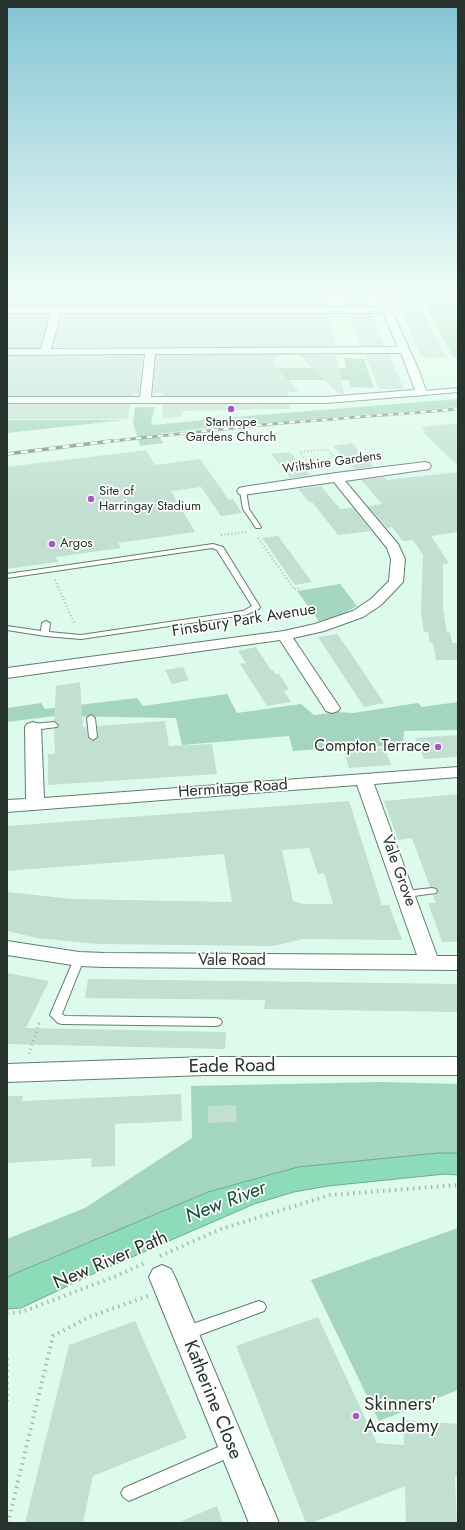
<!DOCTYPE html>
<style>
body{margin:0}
#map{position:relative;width:465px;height:1530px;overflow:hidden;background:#dcfbec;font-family:Jost,sans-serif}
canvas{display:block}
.frame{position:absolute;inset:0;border:8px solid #28342e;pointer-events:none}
</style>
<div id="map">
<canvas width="465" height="1530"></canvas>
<div class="frame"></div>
</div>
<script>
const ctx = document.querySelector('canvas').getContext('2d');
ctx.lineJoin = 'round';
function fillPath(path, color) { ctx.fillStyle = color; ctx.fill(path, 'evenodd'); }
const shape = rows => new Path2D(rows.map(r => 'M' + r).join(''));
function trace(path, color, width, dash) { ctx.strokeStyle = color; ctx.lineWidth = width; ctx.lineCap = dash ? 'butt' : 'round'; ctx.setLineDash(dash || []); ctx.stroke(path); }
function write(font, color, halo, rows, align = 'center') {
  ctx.font = font + ' Jost,sans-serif'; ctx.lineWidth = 3.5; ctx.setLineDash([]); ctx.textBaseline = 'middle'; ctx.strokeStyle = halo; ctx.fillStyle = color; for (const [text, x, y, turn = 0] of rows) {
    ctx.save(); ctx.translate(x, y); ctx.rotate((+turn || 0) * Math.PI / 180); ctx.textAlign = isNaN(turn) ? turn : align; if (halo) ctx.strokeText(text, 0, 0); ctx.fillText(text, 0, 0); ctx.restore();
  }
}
fillPath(shape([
 [419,295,452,295,458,307,458,357,453,357],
 [344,358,364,359,374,388,350,387,349,380,161,380,163,367,346,368],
 [458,399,458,407,215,427,158,434,163,443,140,446,133,423,135,407,155,407,151,422,153,425,246,416],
 [7,420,125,420,7,433],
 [340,584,357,606,337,617,319,621,297,591],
 [227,694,237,713,301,704,314,715,338,712,353,713,418,703,422,707,458,702,458,730,404,731,403,746,351,747,293,751,289,736,182,745,176,718,54,716,7,722,7,708,41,703,45,709,137,698,143,706],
 [383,1082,458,1084,458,1153,438,1153,298,1167,208,1192,7,1277,7,1239,85,1208,192,1138,191,1086],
 [458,1228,458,1390,379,1421,311,1280]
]), '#a4d5be');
const water = shape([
 [438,1153,458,1153,458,1175,445,1174,328,1186,294,1192,254,1204,93,1274,21,1308,7,1309,7,1277,208,1192,298,1167,438,1153]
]);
fillPath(water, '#8cdbb9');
trace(water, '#6ea98f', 1);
fillPath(shape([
 [343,295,363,295,367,306,345,306,342,297,343,297],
 [393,295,415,295,446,357,422,358],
 [7,296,326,297,328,306,7,306],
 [7,314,49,314,40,348,7,348],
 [62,314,329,314,335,346,53,347],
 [349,314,371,314,385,346,361,346],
 [156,355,280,355,272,362,299,392,288,392,289,396,164,396,164,393,153,393],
 [299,355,336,355,344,394,339,394],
 [365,355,389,355,404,389,379,389],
 [7,356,143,356,139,393,132,393,132,396,7,396],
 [7,404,130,404,128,419,7,419],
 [163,404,290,404,290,409,182,411,182,417,162,418],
 [458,423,458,466,423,432,425,431,422,427],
 [352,443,374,467,354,469,333,446],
 [146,450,155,465,200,459,229,500,233,499,242,513,221,516,201,487,171,491,195,532,118,543,121,548,56,557,58,562,7,569,7,467],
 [290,452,310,475,290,478,271,454],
 [458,472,458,532,431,536,449,563,443,564,443,609,447,632,450,632,452,643,457,643,458,660,436,660,433,643,430,643,428,632,424,632,421,613,423,555,413,540,403,541,392,527,387,528,368,506,382,504,361,480,384,477,387,480],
 [321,486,340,509,353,508,371,531,338,535,312,502,309,502,298,489],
 [278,536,312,582,295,585,262,538],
 [337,634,348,649,384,703,364,707,318,637],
 [256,647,271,670,273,670,275,674,279,674,289,689,284,691,291,702,267,706,240,664,246,663,238,651],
 [183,667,189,680,172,684,165,670],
 [80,682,83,727,86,727,88,737,92,741,98,737,97,726,165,721,169,746,212,744,217,774,48,785,48,754,55,754,54,729,58,728,59,725,54,721,56,686],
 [458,735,458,757,424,759,415,738],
 [385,748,391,765,349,768,344,751],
 [458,794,458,942,442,942,428,903,436,903,433,895,437,894,438,890,436,888,430,887,412,838,398,840,384,801],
 [349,801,382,905,389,905,402,940,303,939,273,946,97,944,37,938,7,931,7,892,73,899,232,902,224,854,7,871,7,826],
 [309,848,318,874,324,873,333,904,303,904,293,901,282,850],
 [7,973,49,981,26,1028,226,1032,225,1049,7,1044],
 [88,979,458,984,458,1012,264,1009,265,1000,85,998],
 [181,1094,182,1121,115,1124,115,1166,91,1167,92,1158,7,1163,7,1096,23,1096,22,1101],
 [236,1105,237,1122,208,1123,208,1106],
 [318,1317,377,1443,404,1445,403,1420,458,1424,458,1477,455,1477,457,1523,406,1523,405,1486,312,1523,306,1523,236,1346],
 [135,1321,187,1438,93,1476,83,1523,25,1523,69,1345],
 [217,1506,223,1523,177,1523]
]), '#c1e0d2');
const lane = shape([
 [458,388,458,392,413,396,410,394,413,392,458,388],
 [243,489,246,491,249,509,261,527,260,528,256,528,243,509,240,491,243,489],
 [213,544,223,547,260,607,259,609,245,615,81,639,45,636,7,630,7,626,41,631,42,623,46,621,50,623,49,632,81,635,243,611,252,606,217,550,212,548,7,578,7,574,213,544],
 [91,715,95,718,97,737,93,740,89,737,87,718,91,715],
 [54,722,58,725,57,727,33,730,29,727,33,724,54,722],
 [432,888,436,889,437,891,436,893,406,897,402,896,401,894,402,892,406,891,432,888],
 [79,955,83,956,84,959,62,1014,65,1016,216,1018,220,1019,222,1022,220,1025,216,1026,62,1024,58,1023,50,1015,74,959,75,956,79,955],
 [259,1301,264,1303,266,1307,264,1311,186,1340,181,1338,179,1333,181,1328,259,1301],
 [232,1441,237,1444,240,1449,237,1454,129,1501,124,1498,121,1493,124,1488,232,1441]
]);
const street = shape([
 [376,295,385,295,419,371,426,391,423,395,326,403,7,403,7,397,140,397,145,354,7,355,7,349,41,349,51,313,7,313,7,307,381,307,376,295],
 [61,313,383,313,398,347,51,349,61,313],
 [401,353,415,390,326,397,151,397,155,354,401,353],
 [425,462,429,463,431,466,429,469,345,481,398,544,405,559,403,582,381,605,363,617,324,631,293,638,340,708,338,711,332,713,326,711,280,640,7,678,7,668,284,631,315,624,353,611,371,599,389,581,391,559,387,548,334,482,243,495,239,494,237,491,239,488,243,487,336,473,425,462],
 [33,722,39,724,41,727,44,798,458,767,458,777,374,784,437,956,458,956,458,970,104,967,79,966,7,955,7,941,79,952,104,953,417,955,357,785,7,812,7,800,26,799,25,727,27,724,33,722],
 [206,1057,458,1057,458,1075,206,1075,7,1082,7,1064,206,1057],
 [162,1265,171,1269,175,1277,279,1523,249,1523,149,1277,153,1269,162,1265]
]);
trace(lane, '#617d70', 2);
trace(street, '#617d70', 2);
trace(shape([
 [142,418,143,413]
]), '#a3bbaf', 1.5, [0.5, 2]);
trace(shape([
 [313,468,300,452,327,449,340,464],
 [221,535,247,532],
 [258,538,294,589,302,588],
 [55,580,75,625]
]), '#a3bbaf', 2, [1, 2.5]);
trace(shape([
 [29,1054,39,1024,43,1022]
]), '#a3bbaf', 3, [1, 3.5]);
trace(shape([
 [160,1256,221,1229,330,1195,458,1185],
 [7,1313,22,1312,116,1276,145,1263],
 [7,1358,7,1405],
 [8,1523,53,1336,89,1317,148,1296]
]), '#a3bbaf', 4, [1.5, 4.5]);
fillPath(lane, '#fff');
fillPath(street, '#fff');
const railFar1 = shape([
 [103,442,271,424,458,409]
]);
const rail = shape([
 [7,454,111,441]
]);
trace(railFar1, '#7b9086', 3);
trace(rail, '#7b9086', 3.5);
trace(railFar1, '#fff', 2, [5.5]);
trace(rail, '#fff', 2.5, [7]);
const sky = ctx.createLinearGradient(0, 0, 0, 509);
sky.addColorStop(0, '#83c4d5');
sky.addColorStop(0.58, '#effdf6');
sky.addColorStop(1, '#effdf600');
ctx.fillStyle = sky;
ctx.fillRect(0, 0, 465, 509);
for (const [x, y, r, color] of [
 [231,409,4,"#a655c5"],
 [91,499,4,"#a655c5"],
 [52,544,4,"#a655c5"],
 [438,747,4,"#a655c5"],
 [356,1416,4,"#a655c5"]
]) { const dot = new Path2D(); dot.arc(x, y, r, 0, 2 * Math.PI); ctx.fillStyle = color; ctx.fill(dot); trace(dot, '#fff', 1.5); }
write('13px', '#28342e', '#fff', [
 ["Stanhope",231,423,"center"],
 ["Gardens Church",231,438,"center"],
 ["Site of",99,492],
 ["Harringay Stadium",99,507],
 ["Argos",60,544]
], 'left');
write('13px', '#28342e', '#fff', [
 ["Wiltshire Gardens",332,463,-8]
]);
write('16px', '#28342e', '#fff', [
 ["Finsbury Park Avenue",244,621,-9],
 ["Hermitage Road",233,789,-4],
 ["Vale Grove",398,871,70],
 ["Vale Road",232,961]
]);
write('16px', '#28342e', '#fff', [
 ["Compton Terrace",430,747]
], 'right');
write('19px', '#28342e', '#fff', [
 ["Eade Road",232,1067,-1],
 ["New River Path",111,1261,-23],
 ["Katherine Close",212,1400,68]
]);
write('19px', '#28342e', '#fff', [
 ["Skinners'",364,1405],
 ["Academy",364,1427]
], 'left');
write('italic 20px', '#14523d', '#fff', [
 ["New River",226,1203,-21]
]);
</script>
